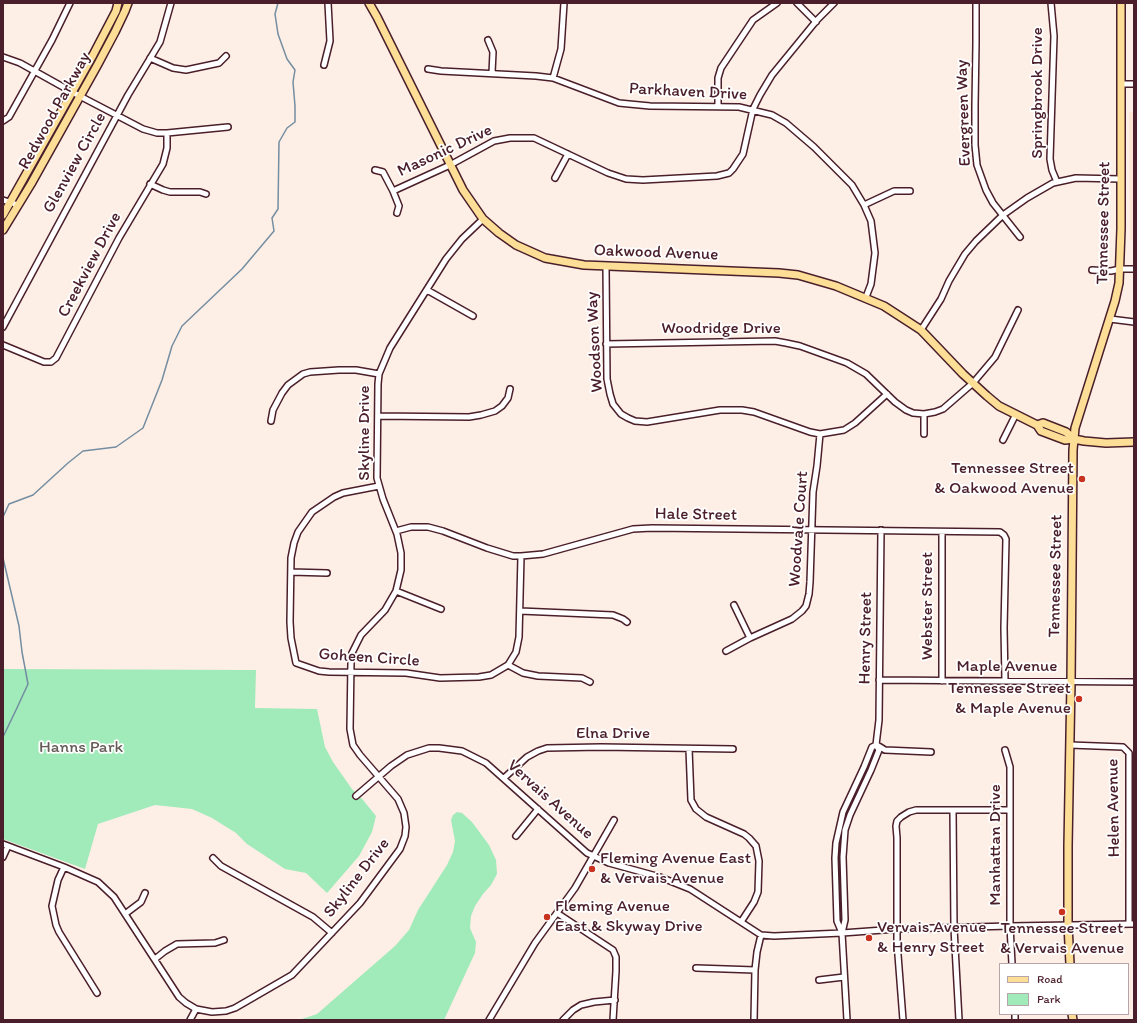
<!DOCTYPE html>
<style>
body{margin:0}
#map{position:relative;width:1137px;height:1023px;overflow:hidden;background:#feefe6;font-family:Itim,sans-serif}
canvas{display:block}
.frame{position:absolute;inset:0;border:4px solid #4a1f2b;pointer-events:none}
.legend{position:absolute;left:999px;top:963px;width:130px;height:52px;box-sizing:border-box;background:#fff;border:1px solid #b7a5aa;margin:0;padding:5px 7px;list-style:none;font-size:12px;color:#4a1f2b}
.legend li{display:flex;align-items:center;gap:8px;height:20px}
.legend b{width:20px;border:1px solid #b7a5aa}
</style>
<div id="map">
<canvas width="1137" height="1023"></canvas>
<div class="frame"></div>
<ul class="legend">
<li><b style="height:5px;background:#fdde96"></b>Road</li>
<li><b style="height:11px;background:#a1eab9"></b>Park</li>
</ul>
</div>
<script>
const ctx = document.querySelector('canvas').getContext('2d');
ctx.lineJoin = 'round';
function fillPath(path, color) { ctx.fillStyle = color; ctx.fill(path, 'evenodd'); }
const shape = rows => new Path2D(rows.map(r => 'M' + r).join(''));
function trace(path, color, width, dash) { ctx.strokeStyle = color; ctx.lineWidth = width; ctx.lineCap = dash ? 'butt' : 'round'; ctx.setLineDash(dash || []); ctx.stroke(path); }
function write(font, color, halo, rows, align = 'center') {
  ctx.font = font + ' Itim,sans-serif'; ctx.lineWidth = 3.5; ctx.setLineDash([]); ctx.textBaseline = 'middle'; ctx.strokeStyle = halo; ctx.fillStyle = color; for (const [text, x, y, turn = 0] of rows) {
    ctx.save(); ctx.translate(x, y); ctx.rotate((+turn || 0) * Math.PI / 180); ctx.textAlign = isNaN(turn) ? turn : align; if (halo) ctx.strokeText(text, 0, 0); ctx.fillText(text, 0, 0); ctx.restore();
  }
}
fillPath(shape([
 [1129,112,1134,112,1134,240,1130,240]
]), '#fde4d4');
fillPath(shape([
 [3,669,256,670,255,708,317,709,325,747,333,762,352,789,363,800,376,816,372,832,359,856,327,893,306,873,285,869,247,844,236,833,212,818,192,809,155,805,98,824,85,869,3,839],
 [457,812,462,813,472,822,489,845,496,860,497,874,491,885,483,894,475,906,471,916,470,928,476,942,475,953,444,1020,299,1020,317,1014,395,946,409,930,418,910,447,865,453,852,455,841,451,820,453,815]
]), '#a1eab9');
trace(shape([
 [3,517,9,504,33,495,68,463,83,451,116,447,143,428,162,380,172,346,182,326,242,269,274,231,272,218,278,209,279,142,287,128,295,122,295,106,293,82,295,70,287,59,278,34,275,14,278,3],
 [3,558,19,626,22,652,28,684,16,710,3,737]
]), '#738da1', 1.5);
const minor = shape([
 [797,3,816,22],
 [976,3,976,43,975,106,975,145,977,165,986,190,993,203,1020,237],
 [1051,3,1054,36,1050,159,1052,170,1057,182],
 [488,40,493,52,492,73],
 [3,57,20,63,72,92,143,129,157,133,167,133,228,127],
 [150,58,173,68,186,70,219,63,226,56],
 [324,65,330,41,328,3],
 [428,69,441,71,536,76,553,78,619,103,629,104,650,106,739,107,772,115,786,123,814,147,852,185,864,205,871,221,875,253,871,284,866,297],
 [553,78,561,49,564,3],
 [1121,84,1134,84],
 [718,106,718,78,721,68,753,20,777,3],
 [3,121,9,117,52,40,70,3],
 [375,170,383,172,393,191,399,206,397,213],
 [555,178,568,154],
 [150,184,163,190,170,192,200,192,206,194],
 [393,191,450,165,494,141,510,138,534,138,608,173,626,179,643,180,717,176,729,173,733,169,743,154,753,109,760,95,772,75,817,20,834,3],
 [3,200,18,205],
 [864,205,894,191,910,191],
 [606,267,607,379,610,394,613,404,621,414,628,418,635,421,647,422,720,410,742,410,754,412,810,432,820,434,844,430,855,423,887,394],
 [1092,270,1111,271,1120,269,1134,269],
 [427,290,473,316],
 [1110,319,1134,322],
 [3,327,128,95,160,42,171,3],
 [921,330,941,299,949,281,965,254,976,241,1003,215,1027,198,1053,183,1076,178,1120,179],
 [606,344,775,341,786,343,800,346,847,363,866,374,895,402,906,410,913,413,924,414,935,412,943,409,973,383,995,357,1018,310],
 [3,345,44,362,51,362,56,358,119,238,163,164,167,148,167,133],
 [924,414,924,434],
 [378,416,469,417,481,415,495,411,502,406,508,398,510,389],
 [271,421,273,410,282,393,288,385,303,374,310,372,339,370,356,370,379,374],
 [1003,440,1016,414],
 [379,486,343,493,334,497,312,512,298,532,294,543,291,558,290,622,291,638,296,663,319,671,329,672,406,673,440,678,479,677,491,675,508,665,516,652,519,637,521,556],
 [396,531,411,527,428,527,443,531,487,548,513,556,521,556,543,554,633,529,652,528,1000,532,1004,535,1006,539,1004,628,1005,681],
 [291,572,327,573],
 [396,591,441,609],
 [734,605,750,638],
 [520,611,613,615,623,619,627,622],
 [726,651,750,638,792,619,802,611,806,606,809,594,810,582,813,492,817,466,820,434],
 [508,665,523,673,538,676,582,678,590,682],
 [879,680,1134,682],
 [942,681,942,532],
 [877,745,885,750,931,752],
 [1070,745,1123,747,1129,753,1129,924],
 [689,749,691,800,696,809,706,817,744,834,749,838,756,846,759,861,758,892,754,902,741,922],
 [1005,750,1010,767,1010,926,1012,964],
 [504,778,527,757,538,751,547,748,601,747,733,749],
 [356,796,391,766,407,755,429,748,439,748,462,751,486,763,587,853,609,863,660,877,690,889,761,935,774,936,842,933,897,929,1010,926,1134,924],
 [953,810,954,928,959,1020],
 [516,836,538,809],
 [3,844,64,867,98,882,114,897,179,997,186,1003,196,1009,212,1012,226,1011,235,1008,292,975,360,903,400,849,405,836,406,827,404,813,398,799,360,755,353,745,350,729,351,662,352,653,361,635,385,610,396,591,401,570,401,553,397,534,383,499,377,478,378,384,379,374,390,348,446,259,462,239,483,219],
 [3,857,8,846],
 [213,858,221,866,313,917,332,933],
 [64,867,58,880,52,906,56,925,59,932,97,993],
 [557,913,613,950,616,957,616,971,613,1020],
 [125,914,141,902,145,893],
 [842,933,845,920,843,857,845,830,850,815,871,770,879,750,876,745,879,720,881,530],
 [155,959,165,951,177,944,215,943,224,940],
 [696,968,755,970],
 [819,980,844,977],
 [1015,1014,1015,1020],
 [190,1020,196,1009],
 [489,1020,535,943,575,888,614,820],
 [563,1020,573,1010,581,1005,594,1002,615,1000],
 [754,1020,755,970,757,952,761,935],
 [847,1020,842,933,837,921,835,858,836,843,843,812,864,767,872,747,876,745],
 [903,1020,897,942,897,838,896,826,897,821,901,817,909,812,916,810,1010,810]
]);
const major = shape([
 [369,3,377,17,463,190,483,219,499,233,516,245,545,258,584,265,779,273,798,275,836,286,884,306,921,330,963,374,987,396,999,406,1037,425,1041,431,1065,440,1074,439,1084,441,1106,443,1134,442],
 [3,215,93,55,116,11,118,3],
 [3,230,31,184,98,64,115,32,125,11,128,3],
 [1037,425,1043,423,1066,432,1074,439],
 [1070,964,1068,925,1068,846,1071,682,1073,450,1075,428,1115,301,1119,283,1121,229,1121,3],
 [1072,1014,1073,1020]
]);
trace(minor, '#4a1f2b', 8);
trace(major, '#4a1f2b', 10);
trace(minor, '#fff', 5);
trace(major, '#fdde96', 7);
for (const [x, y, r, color] of [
 [1082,479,4,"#c8321e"],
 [1079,699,4,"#c8321e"],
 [592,869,4,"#c8321e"],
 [1062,912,4,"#c8321e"],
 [547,917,4,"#c8321e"],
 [869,938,4,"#c8321e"]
]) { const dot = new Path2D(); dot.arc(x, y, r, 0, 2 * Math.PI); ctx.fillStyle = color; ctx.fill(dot); trace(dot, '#fff', 1.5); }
write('17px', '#4a1f2b', '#fff', [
 ["Parkhaven Drive",688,92,3],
 ["Springbrook Drive",1038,93,-90],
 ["Redwood Parkway",55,111,-61],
 ["Evergreen Way",964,113,-92],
 ["Masonic Drive",445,151,-25],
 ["Glenview Circle",75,163,-61],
 ["Tennessee Street",1104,223,-89],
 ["Oakwood Avenue",656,253,2],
 ["Creekview Drive",90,265,-62],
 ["Woodridge Drive",721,329],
 ["Woodson Way",595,342,-93],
 ["Skyline Drive",365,433,-90],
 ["Hale Street",696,515,1],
 ["Woodvale Court",799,529,-86],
 ["Tennessee Street",1056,576,-89],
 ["Webster Street",928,606,-90],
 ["Henry Street",866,638,-89],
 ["Goheen Circle",369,658,4],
 ["Maple Avenue",1007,667],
 ["Elna Drive",613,734],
 ["Vervais Avenue",550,800,42],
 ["Helen Avenue",1114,808,-91],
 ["Manhattan Drive",996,845,-90],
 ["Skyline Drive",357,878,-52]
]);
write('17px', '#4a1f2b', '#fff', [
 ["Tennessee Street",1074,469,"right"],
 ["& Oakwood Avenue",1074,489,"right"],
 ["Tennessee Street",1071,689,"right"],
 ["& Maple Avenue",1071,709,"right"],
 ["Fleming Avenue East",600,859],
 ["& Vervais Avenue",600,879],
 ["Fleming Avenue",555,907],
 ["East & Skyway Drive",555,927],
 ["Vervais Avenue",877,928],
 ["& Henry Street",877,948],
 ["Tennessee Street",1062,929,"center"],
 ["& Vervais Avenue",1062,949,"center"]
], 'left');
write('17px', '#645c56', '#fff', [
 ["Hanns Park",81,748]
]);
</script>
